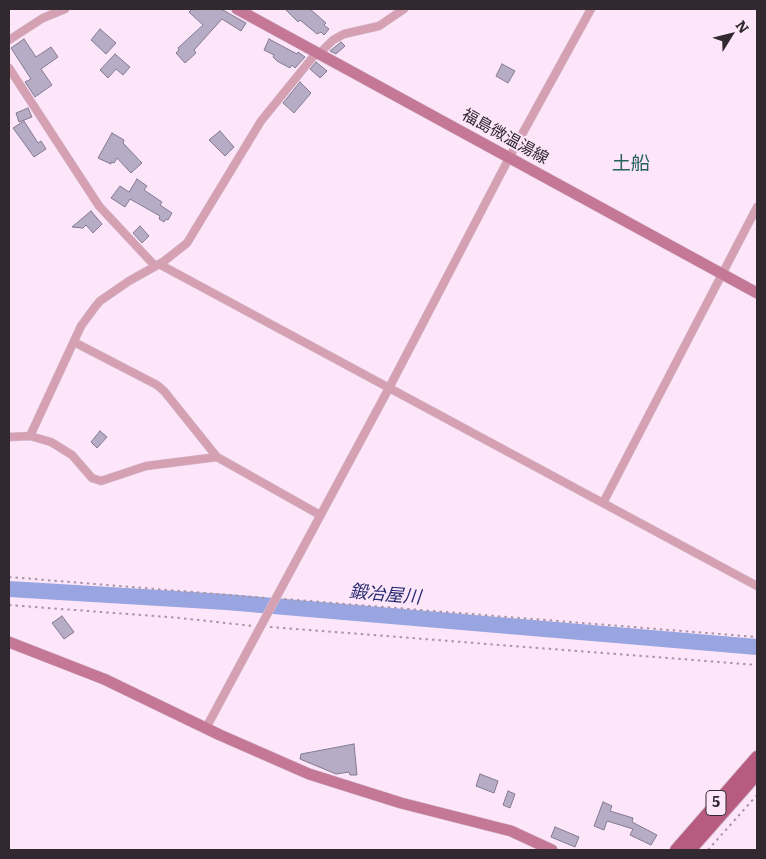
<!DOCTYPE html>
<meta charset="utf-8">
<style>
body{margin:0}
#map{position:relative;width:766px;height:859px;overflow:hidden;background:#fde6fa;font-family:Literata,serif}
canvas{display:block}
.frame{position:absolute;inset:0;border:10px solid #312830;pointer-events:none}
.north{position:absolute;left:706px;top:10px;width:50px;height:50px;-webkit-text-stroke:4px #fde6fa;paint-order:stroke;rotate:54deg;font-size:14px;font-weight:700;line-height:20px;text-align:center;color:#312830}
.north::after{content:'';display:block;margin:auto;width:18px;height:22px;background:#312830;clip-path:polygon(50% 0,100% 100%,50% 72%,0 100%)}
</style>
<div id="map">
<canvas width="766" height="859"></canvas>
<div class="frame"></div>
<div class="north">N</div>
</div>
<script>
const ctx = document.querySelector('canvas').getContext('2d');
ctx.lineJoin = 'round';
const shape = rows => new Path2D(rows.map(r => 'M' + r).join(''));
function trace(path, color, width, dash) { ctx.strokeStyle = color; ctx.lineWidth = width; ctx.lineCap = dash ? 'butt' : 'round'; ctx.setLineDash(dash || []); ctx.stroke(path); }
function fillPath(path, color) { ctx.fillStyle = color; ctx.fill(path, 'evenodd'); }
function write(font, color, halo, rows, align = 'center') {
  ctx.font = font + ' Literata,"Noto Sans JP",serif'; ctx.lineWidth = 4; ctx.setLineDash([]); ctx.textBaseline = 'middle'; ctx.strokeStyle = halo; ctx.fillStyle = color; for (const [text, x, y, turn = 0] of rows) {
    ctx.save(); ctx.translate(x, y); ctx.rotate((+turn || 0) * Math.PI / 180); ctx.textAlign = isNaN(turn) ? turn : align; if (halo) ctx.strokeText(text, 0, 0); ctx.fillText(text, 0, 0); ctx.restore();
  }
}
trace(shape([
 [9,589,226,602,757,647]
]), '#99a5e1', 16);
const building = shape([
 [192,9,221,9,246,23,241,31,222,19,194,50,196,53,185,63,176,53,179,50,178,48,203,25,189,12,192,9],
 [285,9,310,9,326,23,324,25,329,29,324,35,321,32,317,34,300,20,298,22,285,9],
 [100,29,116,43,106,54,91,40,100,29],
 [24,39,36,57,51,47,58,57,41,69,52,85,35,97,25,82,31,79,11,48,24,39],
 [269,39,297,54,298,52,305,57,295,68,292,65,290,68,277,61,273,57,274,55,264,50,269,39],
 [341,42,345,46,336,54,330,51,341,42],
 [115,54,130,67,123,75,116,69,108,78,100,70,115,54],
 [316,62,327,71,320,78,310,69,316,62],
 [502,64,515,71,508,83,496,76,502,64],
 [300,82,311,93,294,113,283,103,300,82],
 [28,108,32,117,19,122,16,113,28,108],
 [24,121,38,143,41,141,46,149,34,157,13,128,24,121],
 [220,131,234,147,225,156,209,140,220,131],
 [112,133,124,140,123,143,142,163,131,173,117,158,114,163,111,162,111,164,98,158,112,133],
 [137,179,147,186,144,190,162,202,160,205,172,213,168,220,166,219,164,222,159,219,160,216,130,199,125,207,111,198,120,186,129,192,137,179],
 [91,211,102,224,93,233,86,225,83,228,72,227,91,211],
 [140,226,149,236,142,243,133,233,140,226],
 [100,431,107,437,97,448,91,442,100,431],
 [62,616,74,632,64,639,52,623,62,616],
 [354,744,357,775,350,775,349,772,336,774,300,759,301,754,354,744],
 [480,774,498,781,494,793,476,786,480,774],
 [508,791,515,794,510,808,503,805,508,791],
 [603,802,612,806,610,811,633,818,632,822,657,835,651,845,630,835,633,829,607,821,604,830,594,826,603,802],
 [555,827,579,837,575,847,551,837,555,827]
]);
fillPath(building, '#b6acc6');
trace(building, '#837a91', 1);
const street = shape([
 [9,40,43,18,65,9],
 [320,53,333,40,344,34,379,26,404,9],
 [9,68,99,206,155,266],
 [159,264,757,586],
 [74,342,157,385,164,391,217,457,320,515],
 [30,436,81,326,95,307,100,301,129,281,163,262,187,243,261,121,317,52],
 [9,437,30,436,51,442,72,455,92,478,101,481,146,466,217,457],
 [603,503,757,207],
 [206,728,389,388,509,158,591,9]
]);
const secondary = shape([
 [237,9,757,293],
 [9,642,104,679,220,735,309,774,401,803,511,831,552,850]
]);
const primary = shape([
 [676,850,757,757],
 [690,850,757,774]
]);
trace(street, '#d8c4d6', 9);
trace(secondary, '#d8c4d6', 12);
trace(primary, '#d8c4d6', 14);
trace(shape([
 [9,577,266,598],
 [284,599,757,637],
 [9,605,180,618,253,626],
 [270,627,757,665],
 [708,850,757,795]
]), '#a796a5', 2, [2.5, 4]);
trace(street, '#d5a0b2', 8);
trace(secondary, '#c47895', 11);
trace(primary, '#b75b80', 12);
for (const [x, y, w] of [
 [716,803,20]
]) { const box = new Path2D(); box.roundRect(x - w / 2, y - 12.5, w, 25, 4); ctx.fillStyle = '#fde6fa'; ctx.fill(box); trace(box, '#312830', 1); }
write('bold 15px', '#312830', null, [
 ["5",716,803]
]);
write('16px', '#312830', '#fde6fa', [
 ["福島微温湯線",505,137,29]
]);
write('italic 18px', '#272b71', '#fde6fa', [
 ["鍛冶屋川",385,595,5]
]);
write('19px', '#276160', '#fde6fa', [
 ["土船",631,164]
]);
</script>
